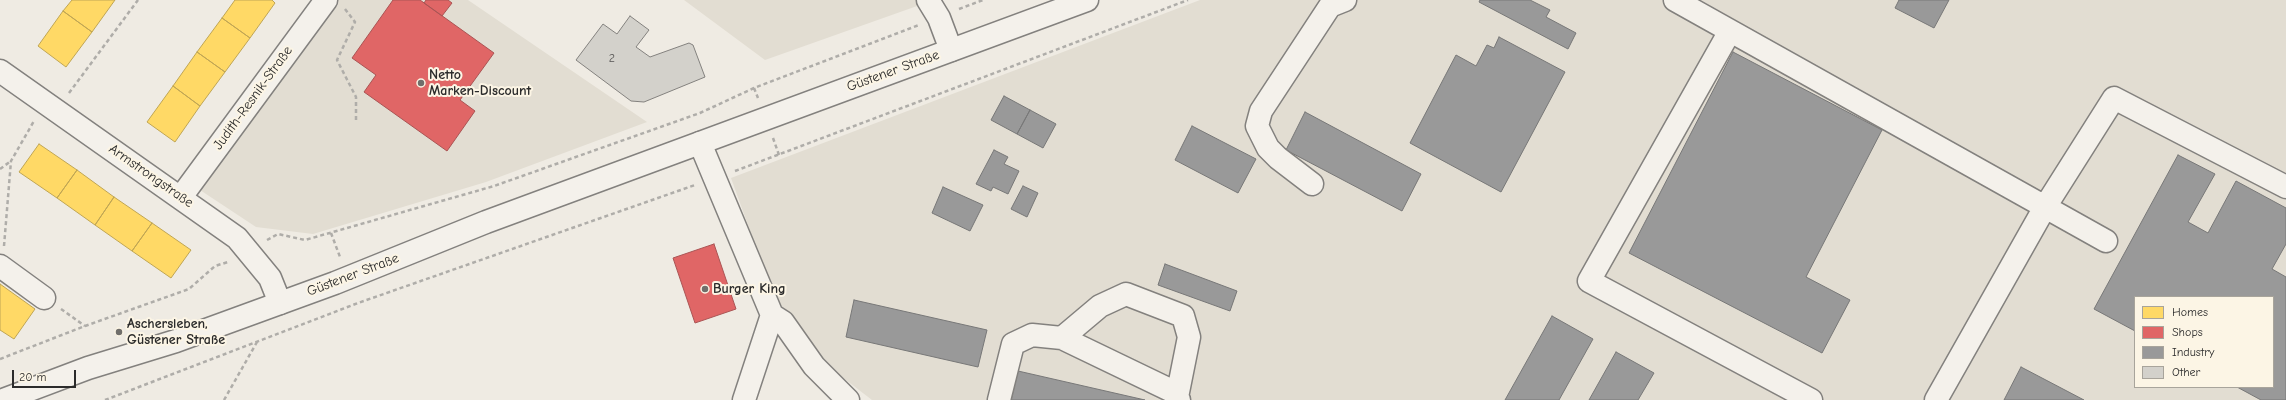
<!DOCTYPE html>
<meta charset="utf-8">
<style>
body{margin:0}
#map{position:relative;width:2286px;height:400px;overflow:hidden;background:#efebe3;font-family:"Comic Neue",sans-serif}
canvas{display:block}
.legend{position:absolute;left:2134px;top:296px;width:140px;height:92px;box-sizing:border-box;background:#fcf5e5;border:1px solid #a8a49b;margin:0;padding:5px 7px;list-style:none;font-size:12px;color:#2b2b2b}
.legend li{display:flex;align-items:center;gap:8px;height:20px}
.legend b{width:20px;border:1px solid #a8a49b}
.scale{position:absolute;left:12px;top:370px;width:64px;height:18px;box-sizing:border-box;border:2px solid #2b2b2b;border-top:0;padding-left:5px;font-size:12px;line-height:14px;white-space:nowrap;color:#2b2b2b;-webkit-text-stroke:3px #fcf5e5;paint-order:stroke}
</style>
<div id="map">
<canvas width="2286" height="400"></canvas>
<ul class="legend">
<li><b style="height:11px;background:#ffd966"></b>Homes</li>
<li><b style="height:11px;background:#e06666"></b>Shops</li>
<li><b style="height:11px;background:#999"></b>Industry</li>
<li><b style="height:11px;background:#d3d1cb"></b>Other</li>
</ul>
<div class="scale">20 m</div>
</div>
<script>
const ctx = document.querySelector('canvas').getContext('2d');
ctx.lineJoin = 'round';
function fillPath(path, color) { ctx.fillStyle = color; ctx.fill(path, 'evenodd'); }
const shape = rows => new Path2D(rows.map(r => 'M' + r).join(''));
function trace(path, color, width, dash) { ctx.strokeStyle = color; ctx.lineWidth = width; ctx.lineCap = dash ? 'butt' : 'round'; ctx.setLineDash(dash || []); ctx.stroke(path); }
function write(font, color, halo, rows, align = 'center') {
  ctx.font = font + ' "Comic Neue",sans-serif'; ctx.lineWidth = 4; ctx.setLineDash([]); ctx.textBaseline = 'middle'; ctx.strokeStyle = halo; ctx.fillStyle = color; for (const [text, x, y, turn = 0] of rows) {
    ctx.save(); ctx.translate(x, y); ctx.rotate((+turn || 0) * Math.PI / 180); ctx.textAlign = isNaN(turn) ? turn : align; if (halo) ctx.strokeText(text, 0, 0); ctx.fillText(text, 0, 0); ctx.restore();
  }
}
fillPath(shape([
 [337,0,468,0,647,122,486,182,313,234,256,227,200,190],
 [684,0,934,0,765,60],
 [1200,0,2286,0,2286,400,872,400,833,370,775,300,731,178],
 [2135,297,2273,297,2273,387,2135,387]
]), '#e2ddd2');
const homes = shape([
 [72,0,115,0,92,32,63,11,72,0],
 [235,0,272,0,275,3,250,38,222,18,235,0],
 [63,11,92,32,66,67,38,46,63,11],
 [222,18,250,38,225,72,197,52,222,18],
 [197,52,225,72,200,106,173,86,197,52],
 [173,86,200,106,175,142,147,122,173,86],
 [39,144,77,170,57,198,19,172,39,144],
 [77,170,114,197,95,225,57,198,77,170],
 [114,197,152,223,132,251,95,225,114,197],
 [152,223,191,250,171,278,132,251,152,223],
 [0,284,35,309,14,339,0,330,0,284]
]);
fillPath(homes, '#ffd966');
trace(homes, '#bfa554', 1);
const shops = shape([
 [393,0,420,0,494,53,460,100,475,111,447,151,364,92,376,75,352,58,393,0],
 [426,0,448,0,452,3,442,16,424,3,426,0],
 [714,244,736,309,695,323,673,258,714,244]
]);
fillPath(shops, '#e06666');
trace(shops, '#aa5454', 1);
const industry = shape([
 [1480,0,1530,0,1550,10,1546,17,1576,33,1568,49,1479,2,1480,0],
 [1899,0,1949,0,1934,28,1895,8,1899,0],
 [1499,37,1565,72,1501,192,1410,143,1456,55,1476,66,1487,45,1494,48,1499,37],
 [1733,52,1882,130,1806,277,1850,300,1822,353,1629,253,1733,52],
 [1004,96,1030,110,1017,134,991,120,1004,96],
 [1030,110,1056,124,1043,148,1017,134,1030,110],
 [1305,112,1421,174,1402,211,1286,150,1305,112],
 [1192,126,1256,159,1238,193,1175,160,1192,126],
 [994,150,1008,157,1004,164,1019,171,1008,194,993,187,991,191,976,184,994,150],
 [2178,155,2215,174,2188,222,2208,233,2236,181,2286,208,2286,244,2272,269,2286,277,2286,400,2261,400,2237,387,2273,387,2273,297,2135,297,2135,331,2094,309,2178,155],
 [1023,186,1038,193,1027,217,1011,209,1023,186],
 [943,187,983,205,970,231,932,213,943,187],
 [1165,264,1237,291,1230,311,1158,285,1165,264],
 [854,300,987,330,978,367,846,337,854,300],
 [1552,316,1593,339,1559,400,1505,400,1552,316],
 [1616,352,1654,373,1638,400,1589,400,1616,352],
 [2021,367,2084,400,2004,400,2021,367],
 [1018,371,1145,400,1011,400,1018,371]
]);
fillPath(industry, '#999');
trace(industry, '#787878', 1);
const building = shape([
 [630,16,649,30,636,47,650,57,689,43,693,45,705,77,644,102,631,101,576,60,603,24,617,34,630,16]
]);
fillPath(building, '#d3d1cb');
trace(building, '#83817e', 1);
const minor = shape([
 [928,0,939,18,951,50],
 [1675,0,2106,241],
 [1730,31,1589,281,1811,400],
 [0,71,237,238,270,278,280,303],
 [700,143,772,315,744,400],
 [1312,184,1278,158,1268,148,1257,126,1261,111,1330,6,1345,0],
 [181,197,326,0],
 [0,266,44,298],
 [772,315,783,322,814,366,848,400],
 [1062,338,1100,306,1126,294,1183,316,1189,337,1177,397],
 [999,400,1013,344,1032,335,1062,338,1172,391,1179,400],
 [1936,400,2045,207,2114,98,2286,187]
]);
const major = shape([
 [3,400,88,368,176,341,335,283,486,222,1087,0]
]);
trace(minor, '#83817e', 25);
trace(major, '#83817e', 25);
trace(shape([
 [345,9,355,22,337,60,356,97,356,120],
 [959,9,983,0],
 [754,88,758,98],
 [69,93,138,0],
 [773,138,779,155],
 [0,169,11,161],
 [735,171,1188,0],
 [331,233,340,257],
 [267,240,278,234,305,240,494,186,700,113,754,88,919,25],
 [4,246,11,161,34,121],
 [61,309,85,326],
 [0,359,85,326,189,289,215,266,228,262],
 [105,400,358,303,695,185],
 [224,400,257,342]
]), '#afada9', 2.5, [4, 3]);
trace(minor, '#f4f1eb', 22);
trace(major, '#f4f1eb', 22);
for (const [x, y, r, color] of [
 [421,83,4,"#706e6b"],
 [705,289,4,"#706e6b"],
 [119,332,4,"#706e6b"]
]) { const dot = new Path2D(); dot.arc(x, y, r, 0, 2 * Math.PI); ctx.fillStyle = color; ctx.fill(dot); trace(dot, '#fcf5e5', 1.5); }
write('12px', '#555453', null, [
 ["2",612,59]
]);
write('14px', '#2b2b2b', '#fcf5e5', [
 ["Güstener Straße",893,71,-20],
 ["Judith-Resnik-Straße",253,98,-54],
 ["Armstrongstraße",151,176,35],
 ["Güstener Straße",353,275,-21]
]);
write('bold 14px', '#2b2b2b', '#fcf5e5', [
 ["Netto",429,75],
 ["Marken-Discount",429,91],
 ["Burger King",713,289],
 ["Aschersleben,",127,324],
 ["Güstener Straße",127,340]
], 'left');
</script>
